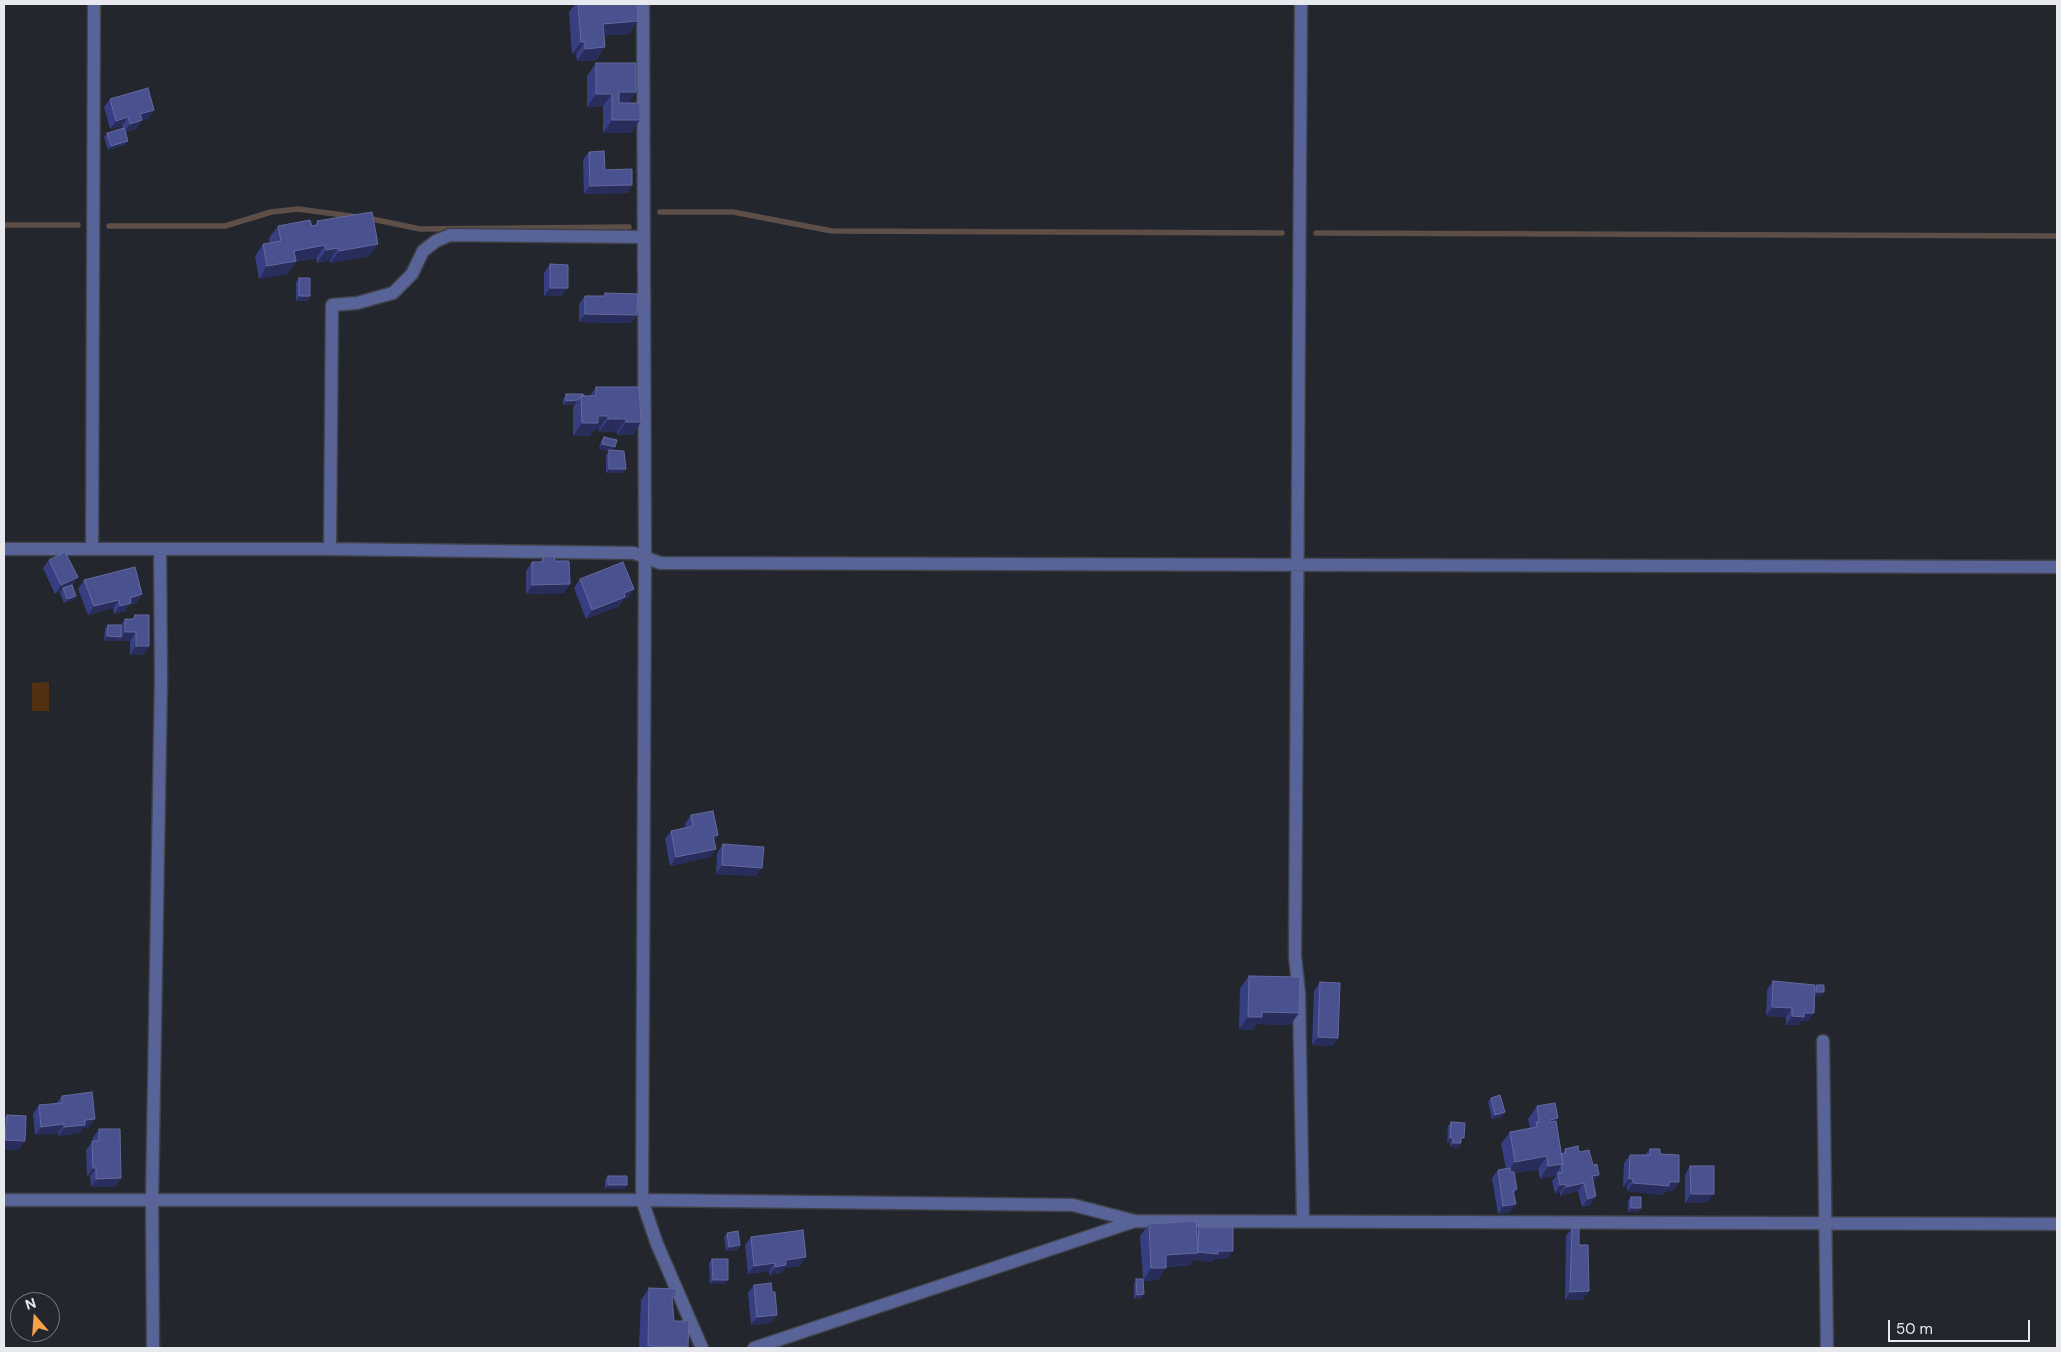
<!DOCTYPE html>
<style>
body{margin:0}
#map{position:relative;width:2061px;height:1352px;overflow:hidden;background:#24262e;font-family:"DM Sans",sans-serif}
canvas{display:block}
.frame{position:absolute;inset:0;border:5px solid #e8e9ef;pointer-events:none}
.north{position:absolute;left:10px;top:1292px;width:50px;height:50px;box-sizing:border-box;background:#24262e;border:1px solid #72747b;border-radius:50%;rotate:342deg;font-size:14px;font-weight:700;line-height:20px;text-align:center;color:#e8e9ef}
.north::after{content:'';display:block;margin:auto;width:18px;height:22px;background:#f7a149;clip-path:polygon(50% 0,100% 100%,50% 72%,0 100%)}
.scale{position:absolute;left:1888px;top:1320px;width:142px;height:22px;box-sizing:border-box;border:2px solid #e8e9ef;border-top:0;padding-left:6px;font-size:15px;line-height:18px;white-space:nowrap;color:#e8e9ef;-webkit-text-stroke:4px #24262e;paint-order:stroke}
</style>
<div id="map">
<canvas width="2061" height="1352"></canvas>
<div class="frame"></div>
<div class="north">N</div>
<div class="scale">50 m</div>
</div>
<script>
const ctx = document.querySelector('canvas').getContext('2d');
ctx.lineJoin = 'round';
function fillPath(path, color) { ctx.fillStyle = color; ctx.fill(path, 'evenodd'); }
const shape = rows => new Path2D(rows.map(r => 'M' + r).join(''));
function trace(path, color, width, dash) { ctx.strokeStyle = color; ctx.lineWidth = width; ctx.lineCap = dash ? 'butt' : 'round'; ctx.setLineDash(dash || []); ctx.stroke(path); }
fillPath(shape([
 [49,682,49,711,32,711,32,683]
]), '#513110');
trace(shape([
 [660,212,733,212,832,231,1282,233],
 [367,218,420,229,629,227],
 [4,225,78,225],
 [109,226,225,226,271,212,298,209,358,217],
 [1316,233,2057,236]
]), '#5d4e48', 5.5);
const street = shape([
 [643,4,645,557,642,1200,657,1244,702,1348],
 [1301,4,1295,956,1299,993,1303,1222],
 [4,549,330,549,634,553,660,563,2057,567],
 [92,549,94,4],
 [330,549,332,305,357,303,393,293,412,274,423,251,436,241,450,235,644,237],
 [1823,1041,1827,1348],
 [4,1200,642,1200,1073,1205,1135,1221,2057,1224],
 [153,1348,152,1200,161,679,160,549],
 [754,1348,1135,1221]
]);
trace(street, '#3f4149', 15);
trace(street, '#586497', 12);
fillPath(shape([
 [575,4,637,4,629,34,604,35,605,47,596,60,577,61,576,54,572,54,569,12],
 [596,63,636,92,628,103,631,133,603,133,603,106,587,107,587,76],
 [110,99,149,118,142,120,136,129,126,132,128,141,125,145,108,150,104,137,107,133,123,128,122,126,110,129,104,107],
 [589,152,605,170,632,185,627,193,584,194,583,160],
 [317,221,378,244,369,256,330,263,330,260,317,263,316,258,296,262,287,274,259,279,255,256,263,244,270,243,269,238,278,226,312,226,315,225],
 [550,264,562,296,544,296,544,273],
 [299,278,310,296,308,301,296,301,296,282],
 [605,293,637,315,631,323,579,322,579,304,585,296,603,296],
 [596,387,639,387,633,435,617,435,617,432,599,432,599,429,595,429,589,436,573,436,573,408,575,404,563,405,563,399,566,394,590,396],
 [604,437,613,451,623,473,606,473,606,455,609,451,599,449,601,441],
 [543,557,555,561,564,593,526,594,526,571,532,562,540,562],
 [49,560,78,577,72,586,76,596,73,600,64,603,60,593,61,591,55,594,43,568],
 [580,579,628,598,624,599,619,606,586,619,574,588],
 [84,580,142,594,136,603,130,604,125,611,114,614,113,608,88,615,78,589],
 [135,615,149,646,143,655,130,655,130,641,119,641,119,638,118,641,104,641,105,629,108,625,121,625,125,619,132,619],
 [691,815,718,835,714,841,710,857,670,866,665,839,671,831,686,828,685,824],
 [723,844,756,876,716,874,717,853],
 [1249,976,1299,1013,1290,1025,1257,1024,1253,1030,1239,1029,1240,988],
 [1773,981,1815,987,1817,985,1824,992,1821,996,1815,996,1808,1021,1801,1021,1798,1025,1786,1025,1786,1017,1766,1016,1767,990],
 [1320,982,1338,1038,1332,1046,1312,1045,1314,991],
 [62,1096,89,1128,83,1128,79,1133,58,1136,58,1133,35,1135,33,1114,39,1105,56,1104],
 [1491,1098,1505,1112,1502,1117,1492,1119,1488,1102],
 [1537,1106,1556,1121,1562,1154,1565,1149,1579,1152,1593,1183,1596,1196,1590,1205,1582,1207,1578,1191,1560,1196,1560,1192,1555,1193,1552,1181,1556,1176,1555,1174,1554,1176,1540,1179,1538,1169,1514,1173,1517,1189,1514,1193,1510,1212,1498,1214,1492,1178,1498,1170,1506,1169,1501,1144,1510,1132,1530,1128,1528,1119],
 [7,1115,19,1150,4,1149,4,1119],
 [1451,1122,1461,1142,1458,1148,1450,1147,1450,1143,1447,1143,1448,1126],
 [99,1129,121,1178,115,1187,91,1187,90,1176,87,1176,86,1150,93,1141,93,1138],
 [1650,1149,1679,1182,1673,1191,1666,1191,1663,1195,1627,1191,1627,1187,1623,1187,1624,1163,1630,1155,1645,1155],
 [1690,1166,1708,1202,1685,1203,1685,1175],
 [608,1176,627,1185,624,1189,605,1189,605,1180],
 [1631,1197,1638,1212,1628,1212,1628,1201],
 [1149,1224,1197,1229,1199,1227,1227,1259,1214,1259,1212,1262,1193,1260,1190,1265,1166,1267,1158,1280,1143,1281,1144,1294,1141,1299,1134,1299,1134,1284,1136,1279,1143,1279,1140,1236],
 [1572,1228,1583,1300,1565,1300,1566,1236],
 [727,1233,740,1245,737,1250,726,1251,724,1237],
 [751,1237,800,1266,785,1268,781,1273,769,1275,769,1271,748,1274,745,1245],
 [712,1259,725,1284,710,1284,709,1263],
 [754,1285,771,1323,751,1325,748,1293],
 [649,1288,672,1302,674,1321,687,1348,639,1348,641,1300]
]), '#373f83');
fillPath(shape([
 [638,21,629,34,594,36,603,24],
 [581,42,585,42,576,54,572,54],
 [605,47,596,60,577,61,585,49],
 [619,92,636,92,627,105,612,105],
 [596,94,612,94,603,106,587,107],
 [154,110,149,118,134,122,140,114],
 [128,117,122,126,110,129,116,121],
 [142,120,136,129,124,132,130,124],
 [612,120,640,120,631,133,603,133],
 [128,141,125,145,108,150,111,146],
 [632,185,627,193,584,194,590,186],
 [378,244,369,256,330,263,339,251],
 [325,245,316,258,296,262,287,274,259,279,267,266,294,251],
 [338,248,330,260,317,263,326,250],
 [550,288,568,288,562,296,544,296],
 [299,296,310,296,308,301,296,301],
 [585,314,637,315,631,323,579,322],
 [578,400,575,404,563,405,566,401],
 [598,416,608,416,599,429,595,429,589,436,573,436,582,423],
 [608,419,626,419,617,432,599,432],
 [626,422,641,422,633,435,617,435],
 [602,444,615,447,612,452,599,449],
 [609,469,626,469,623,473,606,473],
 [78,577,72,586,63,588,61,591,55,594,61,585],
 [570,584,564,593,526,594,532,585],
 [634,589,628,598,624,599,619,606,586,619,592,610,624,593],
 [142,594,136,603,130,604,125,611,114,614,120,606,130,598],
 [76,596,73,600,64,603,67,599],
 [119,600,113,608,88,615,94,606],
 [125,632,136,632,130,641,119,641],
 [107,636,121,637,118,641,104,641],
 [136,646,149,646,143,655,130,655],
 [718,835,712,843,713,836],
 [716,849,710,857,670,866,676,857],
 [722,865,762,868,756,876,716,874],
 [1816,992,1824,992,1821,996,1813,996],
 [1772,1007,1792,1008,1786,1017,1766,1016],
 [1262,1012,1299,1013,1290,1025,1257,1024,1253,1030,1239,1029,1248,1017],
 [1804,1013,1814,1013,1808,1021,1801,1021,1798,1025,1786,1025,1792,1016],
 [1318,1037,1338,1038,1332,1046,1312,1045],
 [1505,1112,1502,1117,1492,1119,1495,1115],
 [1558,1118,1549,1131,1550,1120],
 [95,1119,89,1128,83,1128,79,1133,58,1136,64,1127,85,1120],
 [64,1124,58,1133,35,1135,41,1127],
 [1450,1138,1453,1138,1450,1143,1447,1143],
 [5,1140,25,1141,19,1150,4,1149,4,1142],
 [1453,1143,1461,1143,1458,1148,1450,1147],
 [1547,1156,1538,1169,1506,1174,1515,1162],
 [1563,1164,1554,1176,1540,1179,1548,1166],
 [93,1168,96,1168,90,1176,87,1176],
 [1599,1175,1593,1183,1592,1176],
 [121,1178,115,1187,91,1187,96,1179],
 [1629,1179,1633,1179,1627,1187,1623,1187],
 [1679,1182,1673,1191,1666,1191,1663,1195,1627,1191,1633,1183],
 [1584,1183,1578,1191,1560,1196,1566,1187],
 [1566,1184,1560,1192,1555,1193,1560,1185],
 [608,1185,627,1185,624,1189,605,1189],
 [1691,1194,1714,1194,1708,1202,1685,1203],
 [1596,1196,1590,1205,1582,1207,1588,1199],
 [1516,1204,1510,1212,1498,1214,1503,1206],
 [1631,1208,1641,1208,1638,1212,1628,1212],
 [740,1245,737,1250,726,1251,729,1247],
 [1218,1251,1233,1251,1227,1259,1214,1259,1212,1262,1193,1260,1190,1265,1157,1267,1166,1255],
 [806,1257,800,1266,785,1268,781,1273,769,1275,775,1267,786,1260],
 [775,1263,769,1271,748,1274,754,1266],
 [1151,1268,1166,1268,1158,1280,1143,1281],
 [713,1280,728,1280,725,1284,710,1284],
 [1589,1291,1583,1300,1565,1300,1570,1292],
 [1144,1294,1141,1299,1134,1299,1137,1295],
 [777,1315,771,1323,751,1325,757,1317],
 [648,1346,688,1347,687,1348,646,1348]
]), '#282d5c');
const building = shape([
 [578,4,637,4,638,21,603,24,605,47,585,49,585,42,581,42,578,4],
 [596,63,636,63,636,92,619,92,619,103,640,103,640,120,612,120,612,94,596,94,596,63],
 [148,88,154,110,140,114,142,120,130,124,128,117,116,121,110,99,148,88],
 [124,128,128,141,111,146,107,133,124,128],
 [604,151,605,170,632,169,632,185,590,186,589,152,604,151],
 [372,212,378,244,339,251,338,248,326,250,325,245,294,251,296,261,267,266,263,244,281,241,278,226,310,220,312,226,318,225,317,221,372,212],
 [550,264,568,265,568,288,550,288,550,264],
 [299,278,310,278,310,296,299,296,299,278],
 [605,293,638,294,637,315,585,314,585,296,605,296,605,293],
 [596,387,639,387,641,422,626,422,626,419,608,419,608,416,598,416,598,423,582,423,581,396,596,396,596,387],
 [566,394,583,394,584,396,581,396,578,400,566,401,566,394],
 [604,437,617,440,615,447,602,444,604,437],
 [609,450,624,451,626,469,609,469,609,450],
 [65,552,78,577,61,585,49,560,65,552],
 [554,556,555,561,569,561,570,584,532,585,532,562,543,562,543,557,554,556],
 [623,562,634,589,624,593,625,597,592,610,580,579,623,562],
 [135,567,142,594,130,598,131,603,120,606,119,600,94,606,84,580,135,567],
 [72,585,76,596,67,599,63,588,72,585],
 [135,615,149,615,149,646,136,646,136,632,125,632,125,619,134,619,135,615],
 [108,625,121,625,121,637,107,636,108,625],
 [713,811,718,835,713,836,716,849,676,857,671,831,693,826,691,815,713,811],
 [723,844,764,847,762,868,722,865,723,844],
 [1249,976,1300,977,1299,1013,1262,1012,1262,1017,1248,1017,1249,976],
 [1773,981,1815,985,1814,1013,1804,1013,1804,1017,1792,1016,1792,1008,1772,1007,1773,981],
 [1320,982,1340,983,1338,1038,1318,1037,1320,982],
 [1817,985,1824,985,1824,992,1816,992,1817,985],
 [92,1092,95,1119,85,1120,85,1125,64,1127,64,1124,41,1127,39,1105,62,1103,62,1096,92,1092],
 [1500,1095,1505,1112,1495,1115,1491,1098,1500,1095],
 [1555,1103,1558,1118,1550,1120,1550,1122,1556,1121,1563,1164,1548,1166,1547,1156,1515,1162,1510,1132,1537,1127,1536,1122,1539,1122,1537,1106,1555,1103],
 [7,1115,26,1116,25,1141,5,1140,7,1115],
 [1451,1122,1465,1123,1464,1138,1461,1138,1461,1143,1453,1143,1453,1138,1450,1138,1451,1122],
 [99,1129,120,1129,121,1178,96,1179,96,1168,93,1168,92,1141,99,1141,99,1129],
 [1578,1146,1579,1152,1589,1150,1593,1165,1597,1164,1599,1175,1592,1176,1596,1196,1588,1199,1584,1183,1566,1187,1566,1184,1560,1185,1558,1173,1563,1172,1561,1166,1563,1164,1561,1154,1566,1153,1565,1149,1578,1146],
 [1650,1149,1660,1149,1660,1154,1679,1155,1679,1182,1669,1182,1669,1186,1633,1183,1633,1179,1629,1179,1630,1155,1650,1155,1650,1149],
 [1690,1166,1714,1166,1714,1194,1691,1194,1690,1166],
 [1510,1168,1511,1172,1514,1172,1517,1189,1513,1190,1516,1204,1503,1206,1498,1170,1510,1168],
 [608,1176,627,1176,627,1185,608,1185,608,1176],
 [1631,1197,1641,1197,1641,1208,1631,1208,1631,1197],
 [1196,1221,1198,1253,1166,1255,1166,1268,1151,1268,1149,1224,1196,1221],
 [1199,1227,1233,1227,1233,1251,1218,1251,1218,1254,1198,1252,1199,1227],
 [1572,1228,1579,1228,1579,1245,1588,1245,1589,1291,1570,1292,1572,1228],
 [803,1230,806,1257,786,1260,786,1265,775,1267,775,1263,754,1266,751,1237,803,1230],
 [738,1231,740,1245,729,1247,727,1233,738,1231],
 [712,1259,728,1259,728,1280,713,1280,712,1259],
 [1136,1279,1143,1279,1144,1294,1137,1295,1136,1279],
 [771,1283,772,1292,775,1292,777,1315,757,1317,754,1285,771,1283],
 [649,1288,676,1289,676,1297,672,1297,674,1321,689,1321,688,1347,648,1346,649,1288]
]);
fillPath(building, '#4a518f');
trace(building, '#63699e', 1);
</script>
